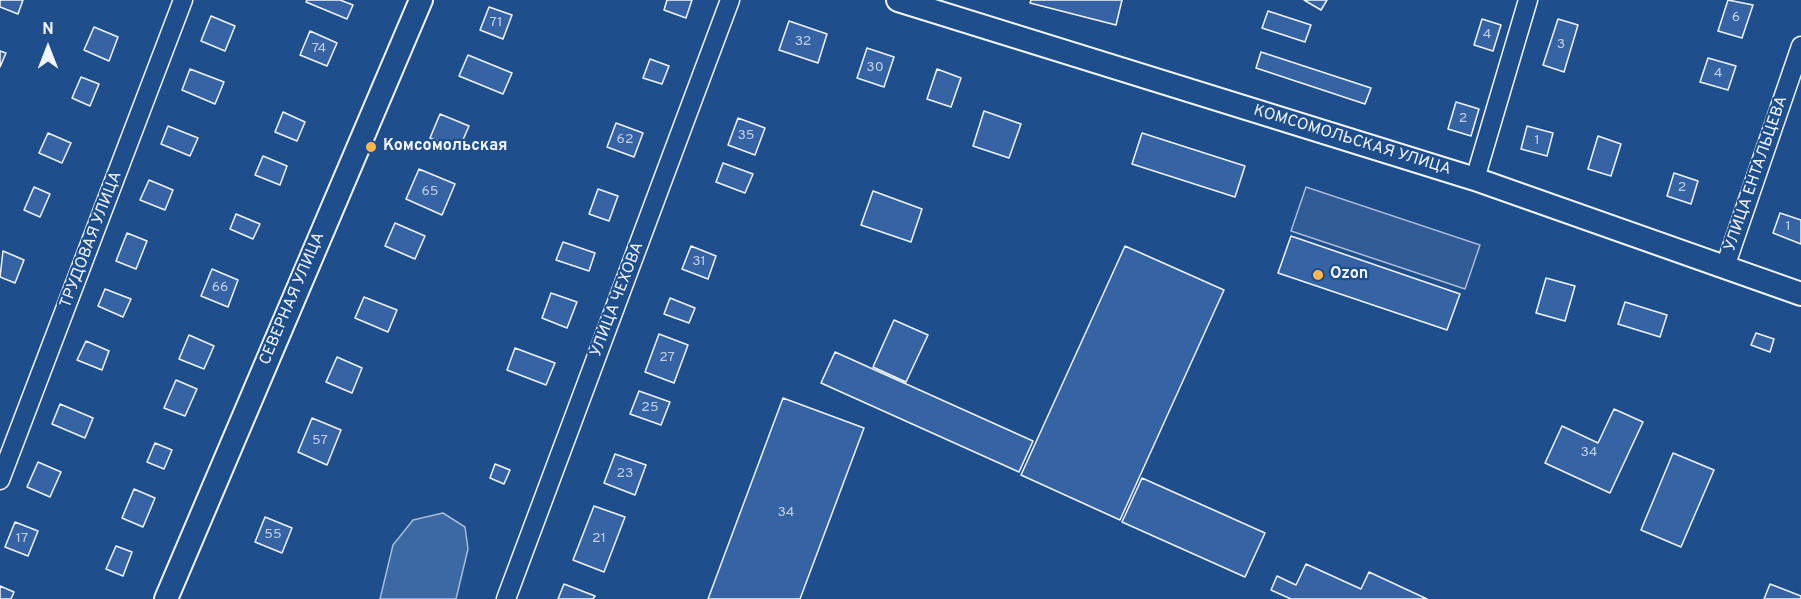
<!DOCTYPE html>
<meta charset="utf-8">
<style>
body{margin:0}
#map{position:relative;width:1801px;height:599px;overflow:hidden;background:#1f4e8c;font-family:Overpass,sans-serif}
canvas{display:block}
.north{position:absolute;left:18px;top:18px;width:60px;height:60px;-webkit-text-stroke:4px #1f4e8c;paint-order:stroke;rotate:0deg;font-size:16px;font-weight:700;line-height:24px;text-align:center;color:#f2f6ff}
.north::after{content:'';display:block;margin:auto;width:21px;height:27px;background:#f2f6ff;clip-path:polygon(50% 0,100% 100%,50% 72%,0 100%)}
</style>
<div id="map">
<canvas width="1801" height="599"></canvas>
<div class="north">N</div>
</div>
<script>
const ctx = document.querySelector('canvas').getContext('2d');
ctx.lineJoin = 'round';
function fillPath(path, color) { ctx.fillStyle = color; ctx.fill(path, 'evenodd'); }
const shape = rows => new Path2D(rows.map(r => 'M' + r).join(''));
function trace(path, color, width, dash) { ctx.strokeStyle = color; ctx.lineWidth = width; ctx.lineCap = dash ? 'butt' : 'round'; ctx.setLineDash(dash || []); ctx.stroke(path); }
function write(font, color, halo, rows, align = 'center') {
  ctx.font = font + ' Overpass,sans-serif'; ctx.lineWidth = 4.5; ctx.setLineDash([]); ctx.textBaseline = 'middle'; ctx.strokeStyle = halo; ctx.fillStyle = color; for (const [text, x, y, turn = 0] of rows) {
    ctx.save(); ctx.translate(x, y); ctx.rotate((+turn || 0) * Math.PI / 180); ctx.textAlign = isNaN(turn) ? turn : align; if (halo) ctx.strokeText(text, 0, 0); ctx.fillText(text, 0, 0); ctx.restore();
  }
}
const parking = shape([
 [1306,187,1480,245,1465,289,1291,231,1306,187]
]);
fillPath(parking, '#305b95');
trace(parking, '#a8bbd7', 1.5);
const water = shape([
 [443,513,465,527,468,549,456,599,380,599,393,545,413,520,443,513]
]);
fillPath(water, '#3b69a3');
trace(water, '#a8bbd7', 1.5);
const building = shape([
 [0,0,23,0,18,14,0,7,0,0],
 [307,0,340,0,353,5,347,19,306,2,307,0],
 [667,0,692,0,686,18,664,10,667,0],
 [1031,0,1122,0,1116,25,1030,3,1031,0],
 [1304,0,1327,0,1321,10,1304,0],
 [1728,0,1753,5,1742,38,1718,31,1728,0],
 [489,7,512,15,503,39,480,30,489,7],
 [1268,11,1311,25,1305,42,1262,28,1268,11],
 [211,16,235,26,225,51,201,41,211,16],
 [1482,19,1501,25,1493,51,1474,45,1482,19],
 [1558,19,1578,25,1564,72,1543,65,1558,19],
 [789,21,827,34,818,63,779,50,789,21],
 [94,27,118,37,109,61,84,50,94,27],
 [310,31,337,43,327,66,300,55,310,31],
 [867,48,894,57,884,87,857,78,867,48],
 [0,51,6,53,0,67,0,51],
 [1261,52,1371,88,1365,104,1256,68,1261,52],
 [468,55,512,73,503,94,459,76,468,55],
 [1708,58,1736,66,1728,90,1700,82,1708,58],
 [650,59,669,66,662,84,643,78,650,59],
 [190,69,224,82,215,104,182,90,190,69],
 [937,69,961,78,951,107,927,99,937,69],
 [81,77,99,84,90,106,72,98,81,77],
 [1456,102,1479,109,1471,136,1448,129,1456,102],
 [984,111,1021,124,1009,158,973,146,984,111],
 [283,112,305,122,297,141,275,132,283,112],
 [440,114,469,126,459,149,430,138,440,114],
 [738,118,765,128,755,155,728,145,738,118],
 [616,123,643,133,634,157,607,147,616,123],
 [168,126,198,138,190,156,161,144,168,126],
 [1527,126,1553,133,1547,156,1521,149,1527,126],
 [48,133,71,143,62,163,39,153,48,133],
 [1142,133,1245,166,1235,197,1132,164,1142,133],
 [1598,136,1621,144,1611,176,1588,169,1598,136],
 [263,156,287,166,280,185,255,175,263,156],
 [723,163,753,174,745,193,716,182,723,163],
 [419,169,455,184,442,215,406,199,419,169],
 [1674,173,1698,181,1691,204,1667,196,1674,173],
 [149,180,173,190,165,210,140,200,149,180],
 [34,187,50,194,40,217,24,210,34,187],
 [598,189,618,196,609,221,589,214,598,189],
 [873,191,922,209,911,242,861,225,873,191],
 [1780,213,1801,220,1801,244,1773,233,1780,213],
 [236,214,260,224,253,239,230,229,236,214],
 [395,223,425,236,415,259,385,246,395,223],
 [127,233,147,241,136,269,116,261,127,233],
 [1291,236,1460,294,1447,330,1278,273,1291,236],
 [563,242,595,253,589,271,556,260,563,242],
 [691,246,716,256,708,279,682,269,691,246],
 [1125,246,1224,290,1120,520,1021,475,1125,246],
 [3,251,24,260,15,283,0,277,3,251],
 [212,269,238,280,228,307,201,296,212,269],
 [1546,278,1575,286,1565,321,1536,313,1546,278],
 [105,289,131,299,123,317,98,306,105,289],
 [551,293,577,302,567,328,542,318,551,293],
 [364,297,397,310,388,332,355,318,364,297],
 [670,298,695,308,689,323,664,314,670,298],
 [1625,302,1667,315,1660,337,1618,324,1625,302],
 [894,320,928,335,906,382,873,367,894,320],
 [1756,333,1774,339,1770,352,1751,345,1756,333],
 [659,334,688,345,674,383,645,372,659,334],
 [189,335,214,346,204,369,179,359,189,335],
 [86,341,109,351,102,370,77,360,86,341],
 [515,348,555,363,546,385,507,370,515,348],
 [835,352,1033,441,1019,472,821,383,835,352],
 [337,357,362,368,352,393,326,382,337,357],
 [176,380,197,389,185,416,164,408,176,380],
 [639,391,670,402,661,425,630,414,639,391],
 [783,398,864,428,800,599,708,599,783,398],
 [60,404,93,418,85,438,52,424,60,404],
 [1614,409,1643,422,1610,493,1545,463,1562,426,1598,443,1614,409],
 [312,418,341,430,327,465,298,452,312,418],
 [155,443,172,450,164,469,147,462,155,443],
 [1673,453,1714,470,1681,547,1641,530,1673,453],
 [615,454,646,465,635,495,604,483,615,454],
 [38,462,61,472,50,497,27,487,38,462],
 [495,464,510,470,504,484,490,478,495,464],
 [1142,478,1265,533,1245,577,1122,522,1142,478],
 [134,489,155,498,143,527,122,518,134,489],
 [594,506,625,517,604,572,573,560,594,506],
 [265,517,292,528,282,553,255,542,265,517],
 [15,522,38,531,28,556,5,547,15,522],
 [116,546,132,552,123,576,106,569,116,546],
 [1306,564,1361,589,1369,572,1427,599,1291,599,1271,590,1277,576,1296,585,1306,564],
 [564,584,595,596,593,599,558,599,564,584],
 [1770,584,1801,596,1801,599,1764,599,1770,584],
 [0,586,14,592,11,599,0,599,0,586]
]);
fillPath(building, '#3563a3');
trace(building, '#f2f6ff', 1.5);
const minor = shape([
 [1475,179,1528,0],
 [1725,267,1801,46],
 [0,480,183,0],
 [506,599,730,0]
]);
const tertiary = shape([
 [898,0,1475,179,1801,294],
 [166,599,421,0]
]);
trace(minor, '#f2f6ff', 21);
trace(tertiary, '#f2f6ff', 26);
trace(minor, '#1f4e8c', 18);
trace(tertiary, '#1f4e8c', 22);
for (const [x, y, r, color] of [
 [371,147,6,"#ffb74d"],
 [1318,275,6,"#ffb74d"]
]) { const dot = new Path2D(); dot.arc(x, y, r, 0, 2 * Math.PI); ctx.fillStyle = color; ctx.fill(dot); trace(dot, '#1f4e8c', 2); }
write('14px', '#c3d1e8', null, [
 ["6",1736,18],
 ["71",496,23],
 ["4",1487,35],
 ["32",803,42],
 ["3",1561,45],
 ["74",319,49],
 ["30",875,68],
 ["4",1718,74],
 ["2",1463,119],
 ["35",746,136],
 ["62",625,140],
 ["1",1537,141],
 ["2",1682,188],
 ["65",430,192],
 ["1",1788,227],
 ["31",699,262],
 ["66",220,288],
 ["27",667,358],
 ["25",650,408],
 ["57",320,441],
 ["34",1589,453],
 ["23",625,474],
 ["34",786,513],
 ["55",273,535],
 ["17",22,539],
 ["21",599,539]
]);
write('16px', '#f2f6ff', '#1f4e8c', [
 ["КОМСОМОЛЬСКАЯ УЛИЦА",1352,141,17],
 ["УЛИЦА ЕНТАЛЬЦЕВА",1757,174,-71],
 ["ТРУДОВАЯ УЛИЦА",92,240,-69],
 ["СЕВЕРНАЯ УЛИЦА",293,299,-67],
 ["УЛИЦА ЧЕХОВА",618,300,-69]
]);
write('bold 16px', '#f2f6ff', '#1f4e8c', [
 ["Комсомольская",383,147],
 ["Ozon",1330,275]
], 'left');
</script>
